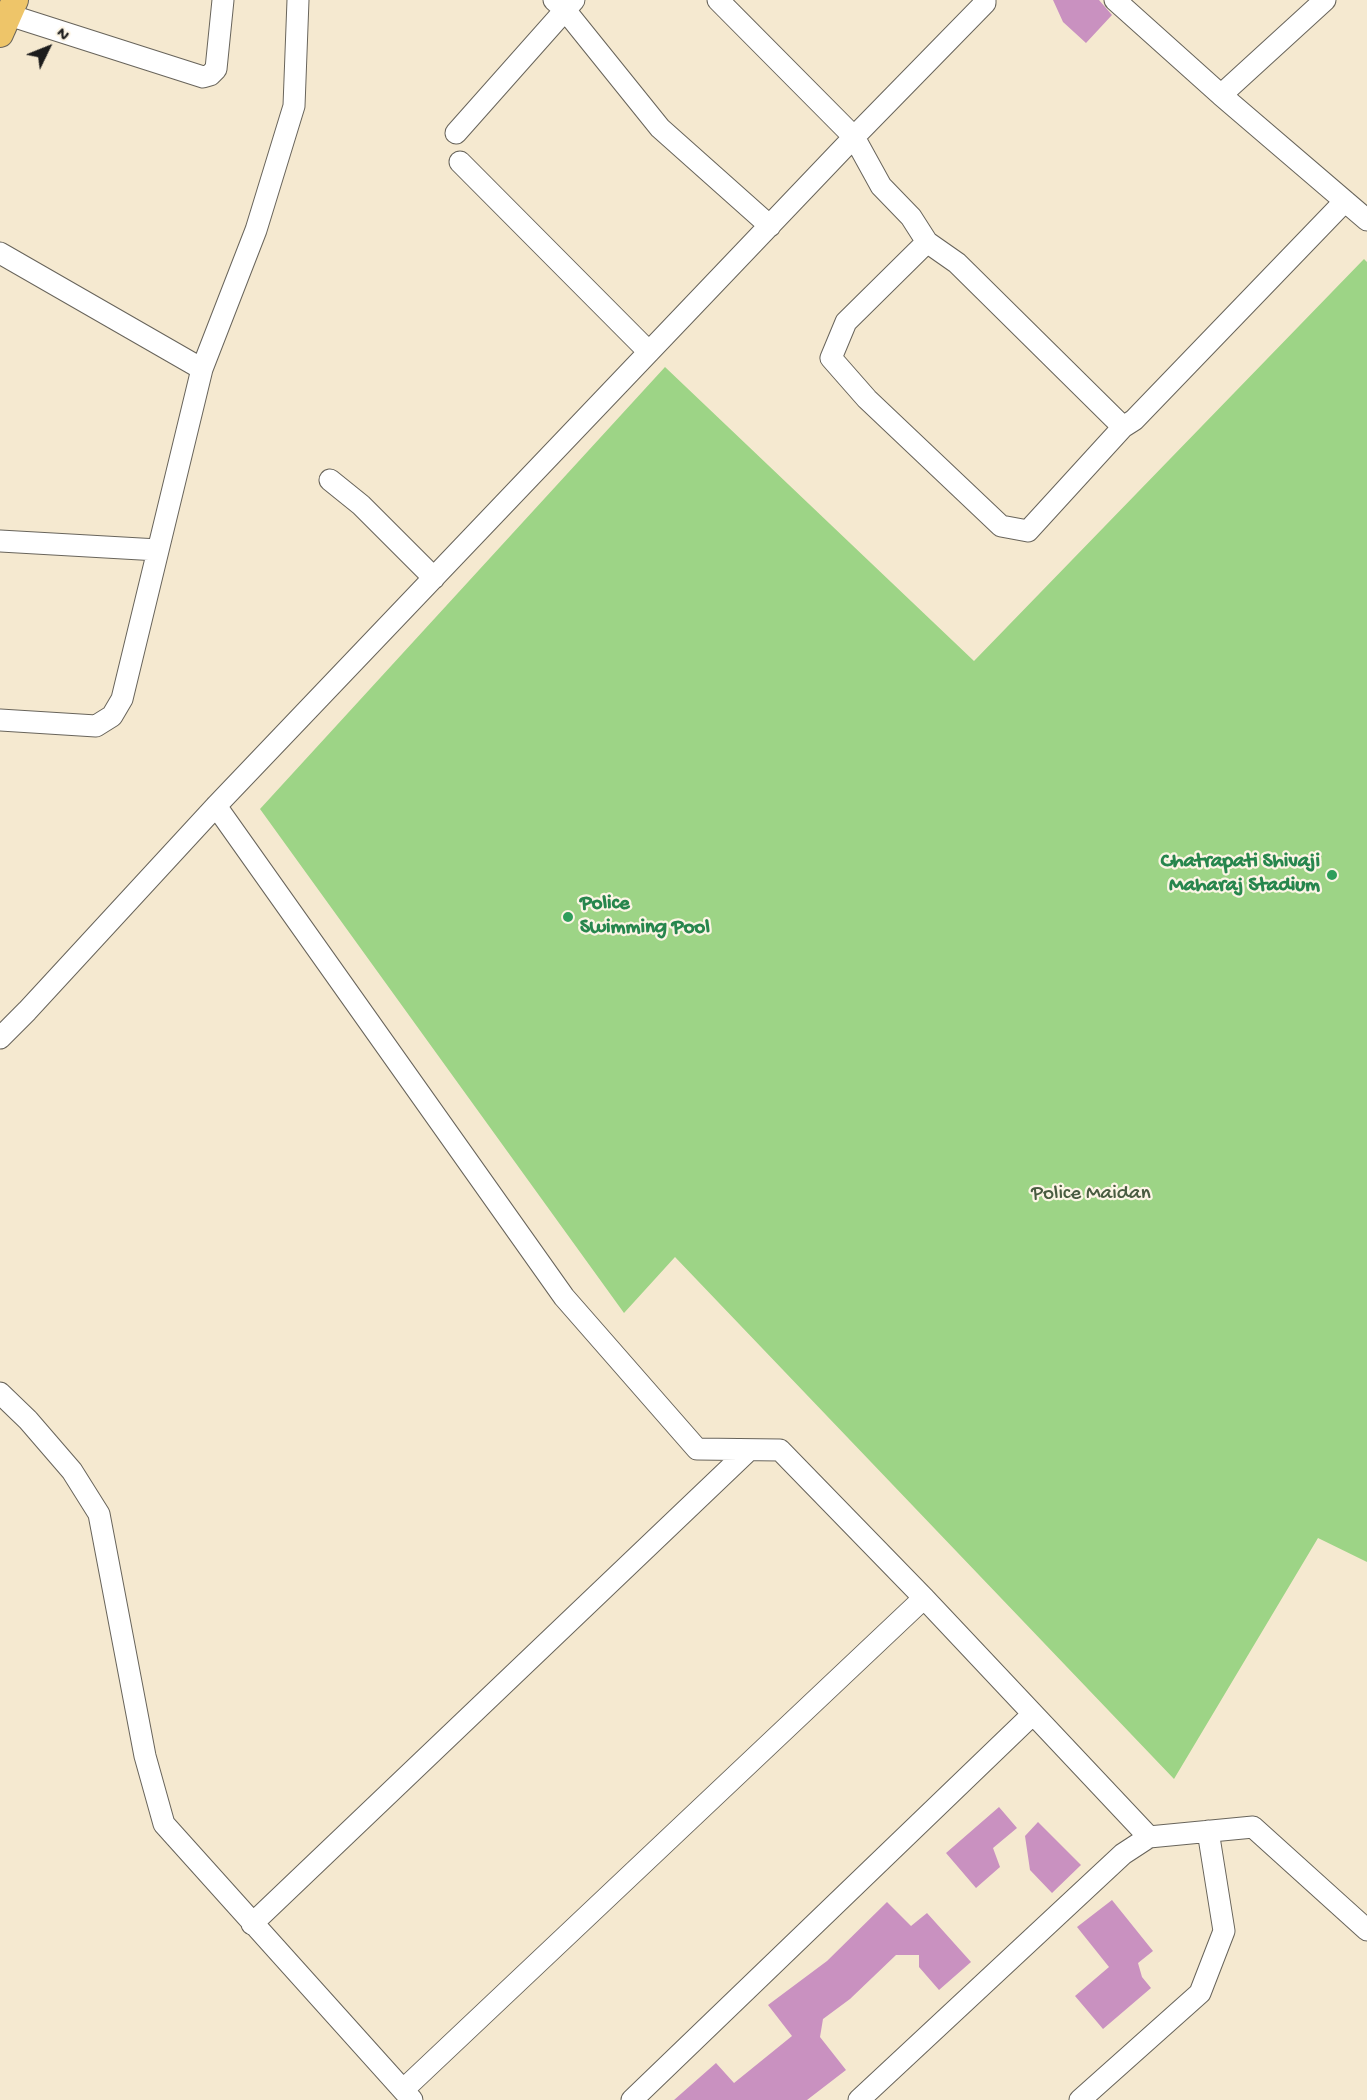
<!DOCTYPE html>
<style>
body{margin:0}
#map{position:relative;width:1367px;height:2100px;overflow:hidden;background:#f5e9d0;font-family:"Gochi Hand",sans-serif}
canvas{display:block}
.north{position:absolute;left:18px;top:18px;width:60px;height:60px;-webkit-text-stroke:4px #fcf5e5;paint-order:stroke;rotate:47deg;font-size:16px;font-weight:700;line-height:24px;text-align:center;color:#1c1c1c}
.north::after{content:'';display:block;margin:auto;width:21px;height:27px;background:#1c1c1c;clip-path:polygon(50% 0,100% 100%,50% 72%,0 100%)}
</style>
<div id="map">
<canvas width="1367" height="2100"></canvas>
<div class="north">N</div>
</div>
<script>
const ctx = document.querySelector('canvas').getContext('2d');
ctx.lineJoin = 'round';
function fillPath(path, color) { ctx.fillStyle = color; ctx.fill(path, 'evenodd'); }
const shape = rows => new Path2D(rows.map(r => 'M' + r).join(''));
function trace(path, color, width, dash) { ctx.strokeStyle = color; ctx.lineWidth = width; ctx.lineCap = dash ? 'butt' : 'round'; ctx.setLineDash(dash || []); ctx.stroke(path); }
function write(font, color, halo, rows, align = 'center') {
  ctx.font = font + ' "Gochi Hand",sans-serif'; ctx.lineWidth = 4.5; ctx.setLineDash([]); ctx.textBaseline = 'middle'; ctx.strokeStyle = halo; ctx.fillStyle = color; for (const [text, x, y, turn = 0] of rows) {
    ctx.save(); ctx.translate(x, y); ctx.rotate((+turn || 0) * Math.PI / 180); ctx.textAlign = isNaN(turn) ? turn : align; if (halo) ctx.strokeText(text, 0, 0); ctx.fillText(text, 0, 0); ctx.restore();
  }
}
fillPath(shape([
 [1364,259,1367,262,1367,1562,1318,1538,1174,1779,675,1257,624,1313,260,809,665,367,974,661]
]), '#9dd486');
fillPath(shape([
 [1053,0,1099,0,1112,15,1086,43,1063,22],
 [999,1807,1017,1828,993,1848,1000,1867,976,1888,946,1853],
 [1038,1822,1081,1865,1052,1893,1030,1870,1025,1836],
 [1112,1900,1153,1951,1138,1963,1142,1977,1151,1988,1103,2029,1075,1996,1109,1967,1077,1927],
 [887,1902,911,1926,927,1913,971,1962,939,1990,919,1967,919,1955,896,1955,850,1999,823,2019,820,2037,846,2070,807,2100,674,2100,716,2063,734,2083,792,2036,768,2005,827,1961]
]), '#c991c0');
const minor = shape([
 [554,0,565,10,660,128,770,226],
 [718,0,854,137,881,186,911,217,927,242,957,263,1123,427],
 [1115,0,1221,95,1367,220],
 [9,15,203,77,210,75,216,69,223,0],
 [1221,95,1325,0],
 [456,133,574,0],
 [460,162,649,352],
 [927,242,846,322,831,358,867,399,1001,526,1028,531,1123,427,1134,420,1345,201],
 [0,253,202,369],
 [330,480,361,505,434,578],
 [0,541,158,550],
 [0,720,96,726,112,716,122,699,202,369,256,230,294,106,298,0],
 [216,806,564,1297,697,1449,780,1450,924,1598,1149,1837,1253,1827,1367,1930],
 [0,1038,27,1011,216,806,854,137,985,3,985,0],
 [0,1393,28,1420,72,1471,99,1514,145,1756,164,1824,412,2100],
 [252,1924,748,1451],
 [403,2090,924,1598],
 [632,2100,1033,1714],
 [859,2100,1123,1854,1149,1837],
 [1080,2100,1200,1993,1224,1931,1208,1831]
]);
const major = shape([
 [0,34,15,0]
]);
trace(minor, '#68645b', 23);
trace(major, '#68645b', 28);
trace(minor, '#fff', 21);
trace(major, '#eec569', 26);
for (const [x, y, r, color] of [
 [1332,875,6,"#2e9e5b"],
 [568,917,6,"#2e9e5b"]
]) { const dot = new Path2D(); dot.arc(x, y, r, 0, 2 * Math.PI); ctx.fillStyle = color; ctx.fill(dot); trace(dot, '#fcf5e5', 2); }
write('bold 21px', '#27864d', '#fcf5e5', [
 ["Chatrapati Shivaji",1320,863],
 ["Maharaj Stadium",1320,887],
 ["Police",580,905,"left"],
 ["Swimming Pool",580,929,"left"]
], 'right');
write('21px', '#495c41', '#fcf5e5', [
 ["Police Maidan",1091,1195]
]);
</script>
